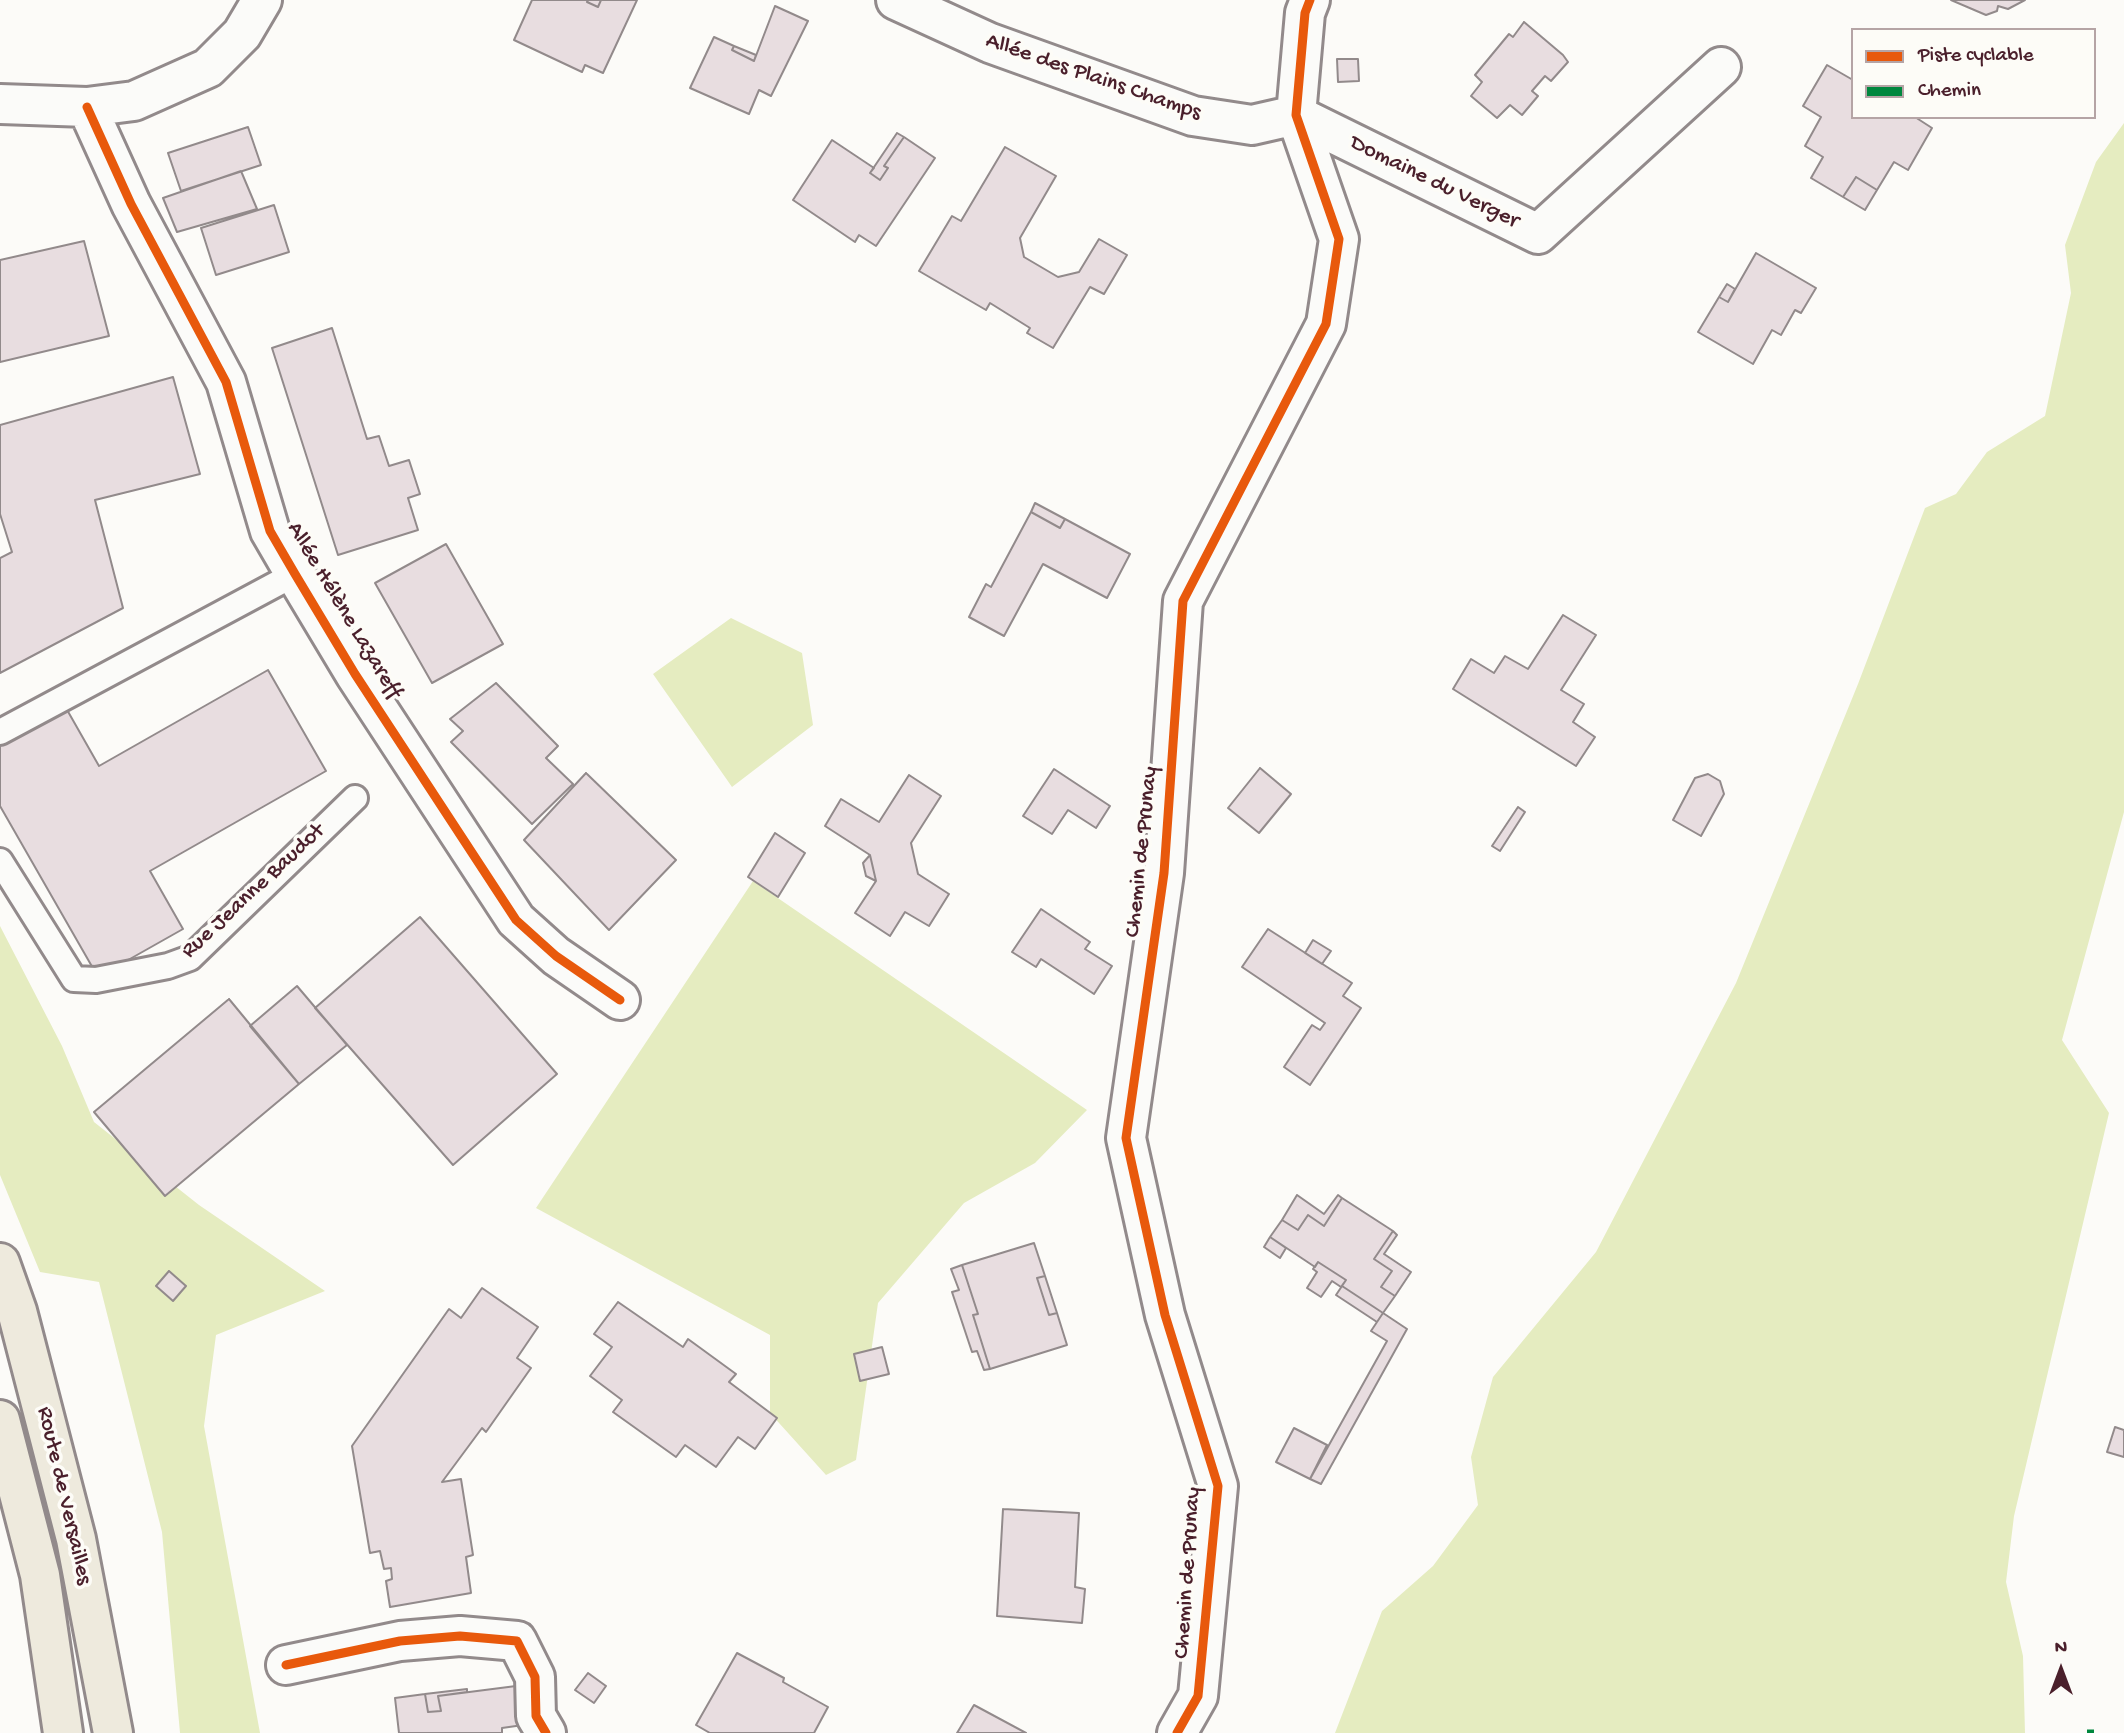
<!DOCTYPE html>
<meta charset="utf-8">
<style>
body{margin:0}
#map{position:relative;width:2124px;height:1733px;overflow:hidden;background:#fcfbf8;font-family:"Gochi Hand",sans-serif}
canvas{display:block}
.legend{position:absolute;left:1851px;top:28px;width:245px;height:91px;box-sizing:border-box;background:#fdfcf7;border:2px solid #b5a4a5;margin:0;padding:9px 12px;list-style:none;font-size:21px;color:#4a1f2b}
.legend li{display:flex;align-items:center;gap:14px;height:35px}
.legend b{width:35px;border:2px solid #b5a4a5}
.north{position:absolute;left:2026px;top:1635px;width:70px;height:70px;-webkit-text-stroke:5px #fdfcf7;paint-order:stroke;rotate:0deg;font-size:19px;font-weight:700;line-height:28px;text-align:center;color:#4a1f2b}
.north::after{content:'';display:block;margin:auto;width:24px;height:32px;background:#4a1f2b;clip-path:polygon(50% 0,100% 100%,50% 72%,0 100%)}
</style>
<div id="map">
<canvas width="2124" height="1733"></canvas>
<ul class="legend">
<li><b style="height:9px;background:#e8590c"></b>Piste cyclable</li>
<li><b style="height:9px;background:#00873e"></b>Chemin</li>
</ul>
<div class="north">N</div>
</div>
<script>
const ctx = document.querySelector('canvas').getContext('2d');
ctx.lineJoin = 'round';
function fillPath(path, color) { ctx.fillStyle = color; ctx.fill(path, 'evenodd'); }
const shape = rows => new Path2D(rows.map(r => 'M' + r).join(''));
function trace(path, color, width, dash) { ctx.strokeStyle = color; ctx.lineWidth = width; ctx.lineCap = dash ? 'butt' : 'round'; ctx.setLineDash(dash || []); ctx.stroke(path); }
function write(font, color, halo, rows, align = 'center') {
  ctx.font = font + ' "Gochi Hand",sans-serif'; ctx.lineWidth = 7; ctx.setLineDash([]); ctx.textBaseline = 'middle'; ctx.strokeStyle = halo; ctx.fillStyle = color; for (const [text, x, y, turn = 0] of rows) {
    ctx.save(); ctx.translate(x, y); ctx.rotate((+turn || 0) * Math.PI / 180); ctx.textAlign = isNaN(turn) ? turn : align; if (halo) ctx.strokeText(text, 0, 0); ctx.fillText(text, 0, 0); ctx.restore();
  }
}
fillPath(shape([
 [2124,123,2124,812,2062,1040,2109,1113,2014,1516,2006,1582,2023,1656,2025,1733,1335,1733,1382,1611,1433,1566,1478,1505,1471,1457,1493,1377,1596,1252,1736,983,1858,684,1925,508,1956,494,1987,452,2045,416,2071,293,2065,245,2096,162],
 [731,618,802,653,813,725,732,787,653,674],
 [753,881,1087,1110,1035,1163,964,1203,878,1303,856,1460,826,1475,770,1413,770,1335,536,1208],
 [0,926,62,1046,94,1122,199,1205,325,1291,216,1335,204,1426,260,1733,180,1733,162,1532,99,1282,40,1272,0,1175]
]), '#e5ecc0');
const building = shape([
 [532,0,588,0,587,2,598,7,601,0,637,0,603,73,585,65,582,72,514,40,532,0],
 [588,0,601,0,598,7,587,2,588,0],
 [1951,0,2025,0,2008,9,1998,6,1997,11,1986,15,1951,0],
 [775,6,808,21,771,96,759,90,749,114,690,88,714,37,734,46,732,50,754,61,775,6],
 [1524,22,1563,55,1568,62,1551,81,1545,76,1532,91,1538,96,1522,115,1510,105,1497,118,1471,96,1482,82,1475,75,1509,34,1513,37,1524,22],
 [734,46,756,55,754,61,732,50,734,46],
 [1337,59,1358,59,1359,81,1338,82,1337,59],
 [1827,65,1853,80,1853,117,1915,117,1932,128,1908,170,1894,162,1877,190,1856,177,1843,197,1811,178,1823,157,1805,146,1821,117,1803,106,1827,65],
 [248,127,261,165,181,191,168,153,248,127],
 [897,133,904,137,884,166,888,168,880,180,870,173,897,133],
 [904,137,935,158,876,246,859,235,855,242,793,200,832,140,874,168,870,173,880,180,888,168,884,166,904,137],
 [1005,147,1056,176,1020,238,1024,257,1058,277,1079,272,1099,239,1127,255,1104,294,1090,287,1053,348,1027,333,1030,328,990,303,986,310,919,271,952,216,961,221,1005,147],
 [241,171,257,209,177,232,163,198,241,171],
 [1856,177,1877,190,1865,210,1843,197,1856,177],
 [274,205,289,252,216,275,201,228,274,205],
 [84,241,109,336,0,362,0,260,84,241],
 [1756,253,1816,288,1801,313,1795,310,1781,335,1772,330,1753,364,1698,332,1719,297,1728,302,1756,253],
 [1727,284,1735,289,1728,302,1719,297,1727,284],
 [332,328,367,439,379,436,389,466,409,460,420,494,408,498,418,530,338,555,272,348,332,328],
 [173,377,200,474,95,500,123,608,0,673,0,558,12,552,0,514,0,425,173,377],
 [1035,503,1065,519,1060,528,1031,512,1035,503],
 [1031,512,1060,528,1065,519,1130,554,1107,598,1043,564,1004,636,969,617,986,584,991,587,1031,512],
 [446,544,503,644,432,683,375,583,446,544],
 [1563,615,1596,635,1561,690,1584,704,1573,722,1595,737,1576,766,1453,689,1471,659,1494,673,1505,656,1528,669,1563,615],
 [268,670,326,771,150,871,183,929,98,977,0,806,0,736,62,701,99,766,268,670],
 [496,683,558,746,546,758,573,784,532,824,451,742,463,731,450,719,496,683],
 [1260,768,1291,794,1259,833,1228,808,1260,768],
 [1054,769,1110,806,1096,828,1068,810,1052,834,1023,816,1054,769],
 [586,773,676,860,609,930,524,840,586,773],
 [1708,774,1720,781,1724,794,1701,836,1673,820,1695,778,1708,774],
 [909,775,941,796,911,843,918,874,949,894,929,926,905,912,890,936,855,913,876,881,870,855,825,826,841,799,879,822,909,775],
 [1518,807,1525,812,1500,851,1492,846,1518,807],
 [775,833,805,853,778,897,748,877,775,833],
 [870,855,876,881,866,876,863,863,870,855],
 [1041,909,1090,942,1085,949,1112,966,1094,994,1041,959,1036,967,1012,952,1041,909],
 [420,917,557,1074,453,1165,315,1008,420,917],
 [1268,929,1352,983,1343,996,1361,1008,1310,1085,1284,1067,1312,1025,1320,1030,1325,1023,1242,967,1268,929],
 [1313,940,1331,951,1322,964,1305,953,1313,940],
 [297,986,347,1045,299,1084,250,1026,297,986],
 [229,999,299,1084,165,1196,94,1112,229,999],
 [1297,1195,1324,1214,1338,1195,1342,1198,1324,1226,1308,1215,1298,1230,1282,1220,1297,1195],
 [1342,1198,1393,1231,1374,1259,1392,1271,1381,1287,1395,1296,1383,1313,1342,1286,1346,1280,1318,1262,1315,1267,1270,1237,1282,1220,1298,1230,1308,1215,1324,1226,1342,1198],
 [1393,1231,1397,1235,1384,1254,1411,1272,1395,1296,1381,1287,1392,1271,1374,1259,1393,1231],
 [1270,1237,1286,1248,1280,1258,1264,1247,1270,1237],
 [1034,1243,1045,1276,1037,1278,1049,1315,1057,1313,1067,1345,990,1369,973,1315,978,1314,962,1265,1034,1243],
 [1318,1262,1346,1280,1341,1287,1332,1281,1321,1297,1307,1288,1317,1272,1313,1269,1318,1262],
 [962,1265,978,1314,973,1315,990,1369,984,1370,977,1351,972,1352,952,1292,959,1290,951,1269,962,1265],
 [169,1271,186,1286,173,1301,156,1286,169,1271],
 [1045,1276,1057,1313,1049,1315,1037,1278,1045,1276],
 [1342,1286,1383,1313,1377,1322,1336,1295,1342,1286],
 [482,1288,538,1327,517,1358,531,1368,486,1432,482,1428,442,1482,461,1479,473,1555,466,1557,471,1593,390,1607,386,1581,392,1579,391,1568,384,1569,380,1551,370,1553,352,1446,449,1309,461,1318,482,1288],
 [618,1302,683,1347,688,1339,736,1374,729,1382,777,1418,755,1449,738,1437,716,1467,685,1445,676,1457,613,1412,622,1400,590,1376,612,1347,594,1334,618,1302],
 [1383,1313,1407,1329,1321,1484,1310,1479,1387,1341,1371,1331,1383,1313],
 [882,1347,889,1374,860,1381,854,1354,882,1347],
 [2115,1427,2124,1430,2124,1457,2107,1452,2115,1427],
 [1294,1428,1327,1445,1310,1479,1276,1462,1294,1428],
 [1003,1509,1079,1513,1075,1587,1085,1589,1082,1623,997,1616,1003,1509],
 [737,1653,784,1678,783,1682,828,1707,814,1733,710,1733,696,1725,737,1653],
 [588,1673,606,1686,594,1703,575,1690,588,1673],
 [516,1686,523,1725,502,1728,502,1733,399,1733,395,1698,425,1694,428,1712,441,1711,438,1696,516,1686],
 [467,1689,467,1692,438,1696,441,1711,428,1712,425,1694,467,1689],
 [974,1705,1026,1733,957,1733,974,1705]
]);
fillPath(building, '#e8dde0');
trace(building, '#928a8b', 2);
const lane = shape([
 [0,732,295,574],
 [0,861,74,979,96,980,168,966,190,958,355,798]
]);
const street = shape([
 [896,0,990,43,1193,116,1252,125,1296,115,1538,234,1721,67],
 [0,104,87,107,134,101,208,68,242,34,262,0],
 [87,107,131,204,226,382,270,531,295,574,355,674,516,920,556,956,620,1000],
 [286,1665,400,1641,460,1636,517,1641,535,1677,536,1716,546,1733],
 [1177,1733,1198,1696,1218,1486,1165,1315,1126,1138,1164,873,1183,601,1326,324,1339,239,1296,115,1305,13,1310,0]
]);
const primary = shape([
 [0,1263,17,1311,76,1539,113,1733],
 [0,1420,40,1575,63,1733]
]);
trace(lane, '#928a8b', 30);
trace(street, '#928a8b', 44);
trace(primary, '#928a8b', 44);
trace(lane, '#fbfbf9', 24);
trace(street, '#fbfbf9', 38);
trace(primary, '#eeeadd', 38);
trace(shape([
 [2087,1733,2094,1733]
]), '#00873e', 7, [14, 7]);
trace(shape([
 [87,107,131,204,226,382,270,531,295,574,355,674,516,920,556,956,620,1000],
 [286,1665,400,1641,460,1636,517,1641,535,1677,536,1716,546,1733],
 [1177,1733,1198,1696,1218,1486,1165,1315,1126,1138,1164,873,1183,601,1326,324,1339,239,1296,115,1305,13,1310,0]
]), '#e8590c', 9);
write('23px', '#4a1f2b', '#fdfcf7', [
 ["Allée des Plains Champs",1093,78,19],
 ["Domaine du Verger",1434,183,26],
 ["Allée Hélène Lazareff",343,611,59],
 ["Chemin de Prunay",1143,852,-84],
 ["Rue Jeanne Baudot",254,892,-43],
 ["Route de Versailles",63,1496,77],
 ["Chemin de Prunay",1189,1573,-86]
]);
</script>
